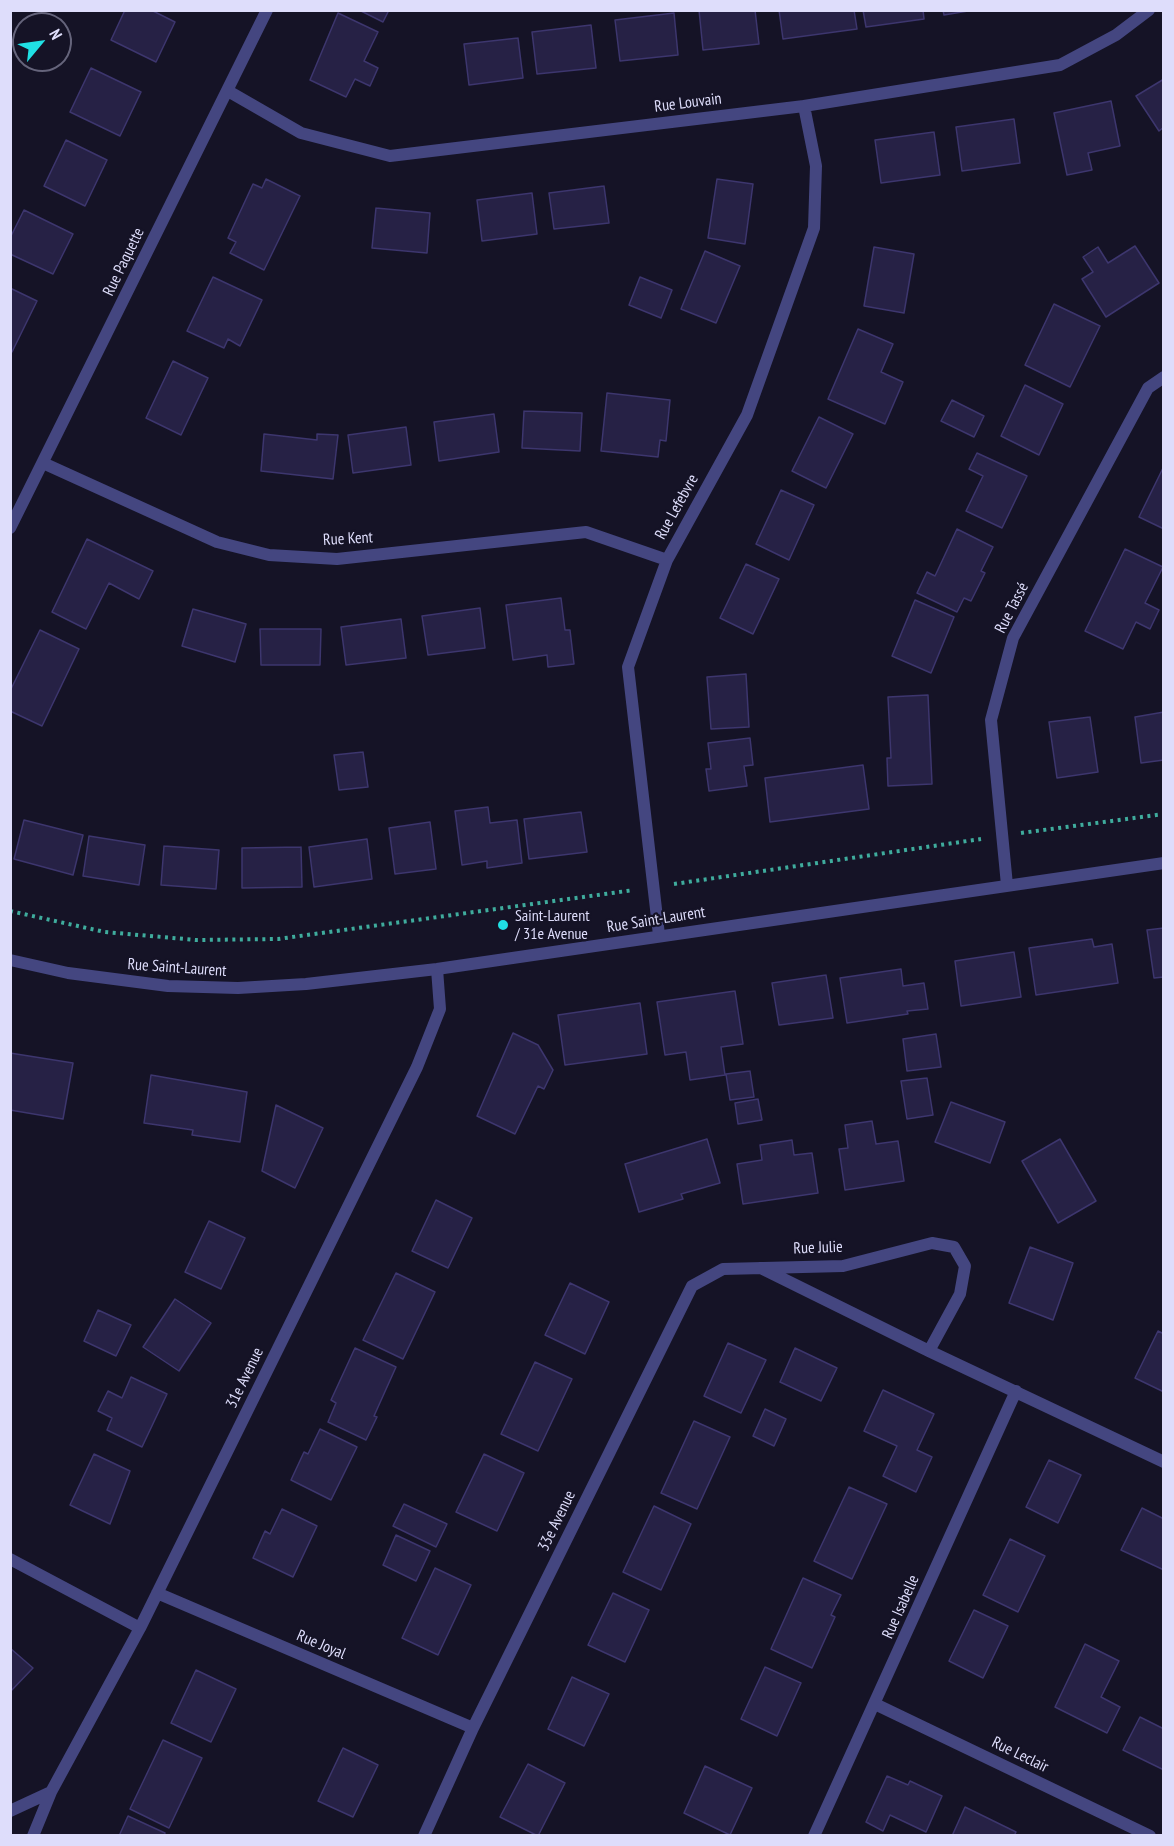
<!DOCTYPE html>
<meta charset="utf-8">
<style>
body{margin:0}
#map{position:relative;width:1174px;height:1846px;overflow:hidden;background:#151326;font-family:"PT Sans Narrow",sans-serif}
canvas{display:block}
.frame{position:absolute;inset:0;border:12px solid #deddfb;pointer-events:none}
.north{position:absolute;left:12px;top:12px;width:60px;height:60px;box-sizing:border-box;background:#151326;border:2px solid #65647b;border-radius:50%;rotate:61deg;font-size:16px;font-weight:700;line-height:24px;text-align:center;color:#deddfb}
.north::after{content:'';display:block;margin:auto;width:21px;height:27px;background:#20e0e4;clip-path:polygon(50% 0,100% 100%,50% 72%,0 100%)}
</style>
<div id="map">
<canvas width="1174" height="1846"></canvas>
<div class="frame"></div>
<div class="north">N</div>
</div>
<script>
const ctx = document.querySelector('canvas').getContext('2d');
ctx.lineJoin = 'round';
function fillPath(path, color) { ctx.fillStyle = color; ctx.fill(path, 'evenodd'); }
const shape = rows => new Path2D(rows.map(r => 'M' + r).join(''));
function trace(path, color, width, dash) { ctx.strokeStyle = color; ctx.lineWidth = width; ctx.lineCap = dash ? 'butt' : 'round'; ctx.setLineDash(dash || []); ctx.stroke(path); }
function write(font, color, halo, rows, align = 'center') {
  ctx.font = font + ' "PT Sans Narrow",sans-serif'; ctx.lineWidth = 4.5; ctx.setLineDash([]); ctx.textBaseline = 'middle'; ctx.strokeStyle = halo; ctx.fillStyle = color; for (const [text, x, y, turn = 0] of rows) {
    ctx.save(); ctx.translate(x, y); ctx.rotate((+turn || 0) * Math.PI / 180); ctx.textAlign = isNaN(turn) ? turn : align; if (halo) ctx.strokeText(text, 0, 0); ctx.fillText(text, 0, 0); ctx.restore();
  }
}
const building = shape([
 [125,10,151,10,175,22,156,62,111,40,125,10],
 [359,10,389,10,383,22,359,10],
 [699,10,755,10,759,44,703,50,699,10],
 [779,10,854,10,857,29,783,39,779,10],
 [863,10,923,10,924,19,866,27,863,10],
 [943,10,974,10,944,15,943,10],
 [338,13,378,32,364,61,378,68,370,86,355,79,346,97,310,80,338,13],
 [674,13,678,55,620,61,615,20,674,13],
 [591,25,596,68,537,74,532,32,591,25],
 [518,38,523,78,469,85,464,44,518,38],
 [91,68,141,92,120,136,70,112,91,68],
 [1164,79,1164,127,1159,131,1136,96,1164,79],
 [1111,101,1120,146,1088,153,1092,170,1067,175,1054,113,1111,101],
 [1014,119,1020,163,962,171,956,127,1014,119],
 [934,132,940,175,881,183,875,140,934,132],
 [66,140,107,160,85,206,44,186,66,140],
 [266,179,300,196,264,270,230,253,236,242,228,238,253,184,262,188,266,179],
 [717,179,753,184,745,244,708,238,717,179],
 [604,186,609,223,554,229,549,193,604,186],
 [532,193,537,234,482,241,477,200,532,193],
 [376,208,430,213,427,253,372,248,376,208],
 [24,210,73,234,53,274,10,254,10,238,24,210],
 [1135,246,1159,283,1106,317,1082,279,1093,272,1083,257,1098,247,1108,263,1135,246],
 [874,247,914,254,904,313,864,306,874,247],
 [705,251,740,266,716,323,681,309,705,251],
 [213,277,262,300,240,346,228,339,224,348,187,331,213,277],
 [640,277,672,290,661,318,629,305,640,277],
 [10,288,37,301,12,352,10,351,10,288],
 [1054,304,1100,326,1070,387,1025,365,1054,304],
 [858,329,893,344,881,372,903,382,885,424,828,399,858,329],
 [173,361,208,378,181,435,146,418,173,361],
 [1025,385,1063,404,1039,455,1001,436,1025,385],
 [607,393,670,400,666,441,660,440,658,457,601,451,607,393],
 [952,400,984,416,974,437,941,421,952,400],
 [524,411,582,413,580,451,522,448,524,411],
 [494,414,499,452,439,461,434,422,494,414],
 [819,417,853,434,826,488,792,471,819,417],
 [406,427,411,465,353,473,348,435,406,427],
 [264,434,317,440,317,434,338,435,333,479,261,471,264,434],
 [977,453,1027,476,1002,528,966,511,983,476,969,469,977,453],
 [1164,466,1164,529,1139,517,1164,466],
 [781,490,814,505,789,560,756,544,781,490],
 [957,529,993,547,981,571,985,573,971,601,964,598,957,612,917,593,927,572,935,576,957,529],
 [87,539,153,571,139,599,109,583,86,629,52,612,87,539],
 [1125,549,1163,567,1145,603,1159,610,1150,629,1136,622,1123,649,1085,631,1125,549],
 [746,564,779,579,753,634,720,618,746,564],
 [561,598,565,630,570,630,574,664,548,667,547,655,513,660,506,605,561,598],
 [915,600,954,617,931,673,892,656,915,600],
 [480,608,485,648,428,655,422,616,480,608],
 [193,609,246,624,235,662,182,646,193,609],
 [401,619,406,658,346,665,341,627,401,619],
 [260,629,321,629,320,665,261,665,260,629],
 [40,630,79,649,42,726,10,711,10,691,40,630],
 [746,674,749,727,711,729,707,677,746,674],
 [928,695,932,784,888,786,887,758,891,758,888,697,928,695],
 [1164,712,1164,760,1141,763,1135,717,1164,712],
 [1090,717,1098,772,1057,778,1049,722,1090,717],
 [750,738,753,765,744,766,747,786,709,791,706,769,711,769,708,743,750,738],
 [363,752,368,787,339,790,334,755,363,752],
 [863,765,869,809,770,822,765,778,863,765],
 [488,807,490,823,517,820,522,863,487,868,487,861,462,865,455,811,488,807],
 [581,812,587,852,529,859,524,819,581,812],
 [24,820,83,835,73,875,14,859,24,820],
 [430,822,436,869,395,874,389,828,430,822],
 [89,836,145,845,139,885,83,876,89,836],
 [367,839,372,879,314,887,309,847,367,839],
 [164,846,219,850,216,889,161,885,164,846],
 [301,847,302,887,242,888,242,848,301,847],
 [1164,928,1164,977,1154,978,1147,930,1164,928],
 [1092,939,1094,947,1112,944,1118,983,1036,995,1029,948,1092,939],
 [1014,952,1021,997,961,1006,955,961,1014,952],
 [901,969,903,986,924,983,928,1009,907,1011,908,1014,847,1023,840,978,901,969],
 [826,975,833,1018,779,1025,772,983,826,975],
 [735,991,743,1044,721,1047,725,1075,690,1080,686,1052,665,1055,657,1002,735,991],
 [640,1003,647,1054,565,1065,558,1015,640,1003],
 [513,1033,538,1045,553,1070,544,1089,538,1086,515,1134,477,1116,513,1033],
 [936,1034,941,1067,907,1071,903,1039,936,1034],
 [10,1053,73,1063,63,1119,10,1110,10,1053],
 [750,1071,754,1097,730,1100,726,1074,750,1071],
 [151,1075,247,1092,240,1142,192,1135,193,1130,144,1123,151,1075],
 [927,1078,933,1115,907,1119,901,1081,927,1078],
 [758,1099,762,1120,738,1124,735,1103,758,1099],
 [951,1102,1005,1122,990,1163,935,1142,951,1102],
 [276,1105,323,1128,295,1188,262,1171,276,1105],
 [872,1121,876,1144,898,1141,904,1181,845,1190,839,1149,848,1148,845,1125,872,1121],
 [707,1139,720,1183,681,1194,683,1199,639,1212,625,1164,707,1139],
 [1060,1139,1096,1201,1058,1223,1022,1161,1060,1139],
 [792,1140,794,1155,812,1153,818,1193,743,1204,737,1164,762,1160,760,1145,792,1140],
 [436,1200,472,1218,448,1268,412,1251,436,1200],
 [209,1221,245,1238,221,1289,185,1272,209,1221],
 [1030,1247,1073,1263,1053,1320,1009,1303,1030,1247],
 [396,1273,435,1292,403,1359,363,1340,396,1273],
 [570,1283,609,1302,585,1354,545,1335,570,1283],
 [175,1299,211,1323,179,1371,143,1347,175,1299],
 [98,1310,131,1325,116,1356,84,1341,98,1310],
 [1158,1331,1164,1334,1164,1392,1135,1378,1158,1331],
 [728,1343,766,1360,741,1413,704,1396,728,1343],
 [355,1348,396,1367,374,1416,377,1417,366,1440,328,1422,336,1403,331,1400,355,1348],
 [795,1348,837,1368,821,1401,780,1382,795,1348],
 [535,1362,572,1379,538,1451,501,1434,535,1362],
 [131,1377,167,1394,142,1447,107,1430,112,1418,98,1411,108,1391,122,1398,131,1377],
 [883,1390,934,1414,917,1450,932,1457,916,1492,883,1476,897,1446,864,1431,883,1390],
 [765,1409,786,1419,774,1446,753,1436,765,1409],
 [694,1421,730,1437,697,1509,661,1493,694,1421],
 [320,1429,357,1447,331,1500,291,1480,304,1452,308,1454,320,1429],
 [94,1454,130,1471,110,1524,70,1505,94,1454],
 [484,1454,524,1473,497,1531,456,1512,484,1454],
 [1049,1460,1081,1475,1058,1523,1026,1507,1049,1460],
 [849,1487,887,1504,852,1579,814,1561,849,1487],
 [404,1504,447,1524,436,1547,393,1526,404,1504],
 [654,1506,691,1524,661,1590,623,1572,654,1506],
 [1142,1508,1164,1519,1164,1570,1121,1550,1142,1508],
 [282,1509,317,1526,293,1577,253,1558,265,1531,270,1534,282,1509],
 [396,1535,430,1551,416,1581,383,1565,396,1535],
 [1010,1539,1045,1556,1018,1612,983,1595,1010,1539],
 [435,1568,471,1585,438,1655,402,1638,435,1568],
 [803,1578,841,1595,831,1615,835,1617,812,1668,771,1649,803,1578],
 [613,1593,649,1610,625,1662,588,1645,613,1593],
 [974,1610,1008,1626,983,1678,949,1661,974,1610],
 [1085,1644,1119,1661,1101,1697,1120,1707,1107,1733,1055,1707,1085,1644],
 [10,1648,33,1668,10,1692,10,1648],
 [765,1667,801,1683,777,1736,741,1719,765,1667],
 [196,1670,236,1689,211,1742,171,1723,196,1670],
 [572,1677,609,1694,584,1746,548,1729,572,1677],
 [1140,1717,1164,1729,1164,1770,1123,1750,1140,1717],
 [163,1740,202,1758,169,1828,130,1809,163,1740],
 [343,1748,378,1765,353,1817,318,1801,343,1748],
 [528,1764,565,1783,538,1836,500,1817,528,1764],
 [705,1766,752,1788,730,1835,684,1813,705,1766],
 [887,1776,908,1785,910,1781,942,1796,926,1832,890,1815,883,1831,866,1822,887,1776],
 [965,1807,1016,1832,1014,1836,952,1836,965,1807],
 [128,1816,165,1833,164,1836,119,1836,128,1816]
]);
fillPath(building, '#262145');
trace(building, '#3d366e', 1.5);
trace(shape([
 [1021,833,1164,814],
 [674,884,981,839],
 [10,911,105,932,196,940,278,939,634,890]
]), '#3fac9d', 4, [3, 4.5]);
trace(shape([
 [228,91,301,133,390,156,804,106,1060,65,1116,35,1149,10],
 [43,463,217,542,269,555,337,559,586,532,667,560],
 [10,528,267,10],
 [1007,885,991,720,1013,638,1148,388,1164,377],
 [659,935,628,667,667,560,747,415,814,228,816,166,804,106],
 [10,960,68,973,168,986,238,988,306,984,437,969,1164,863],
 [761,1268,929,1351,1164,1462],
 [10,1559,140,1628],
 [157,1593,473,1728],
 [875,1704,1150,1836],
 [10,1811,51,1792,140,1628,417,1067,440,1009,437,969],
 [33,1836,51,1792],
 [424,1836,473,1728,692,1286,723,1269,843,1266,932,1243,954,1247,965,1266,960,1294,929,1351],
 [814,1836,1016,1391]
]), '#444680', 12);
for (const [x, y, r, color] of [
 [503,925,6,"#20e0e4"]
]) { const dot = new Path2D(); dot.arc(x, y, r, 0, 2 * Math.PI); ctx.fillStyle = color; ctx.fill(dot); trace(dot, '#151326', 2); }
write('16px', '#deddfb', '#151326', [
 ["Rue Louvain",688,103,-7],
 ["Rue Paquette",124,262,-64],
 ["Rue Lefebvre",677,507,-61],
 ["Rue Kent",348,539,-3],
 ["Rue Tassé",1012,608,-63],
 ["Rue Saint-Laurent",656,920,-9],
 ["Rue Saint-Laurent",177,968,4],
 ["Rue Julie",818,1248,-2],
 ["31e Avenue",245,1378,-64],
 ["33e Avenue",557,1521,-64],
 ["Rue Isabelle",901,1607,-66],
 ["Rue Joyal",321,1645,23],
 ["Rue Leclair",1020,1755,26]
]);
write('16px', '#deddfb', '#151326', [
 ["Saint-Laurent",515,916],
 ["/ 31e Avenue",515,934]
], 'left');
</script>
